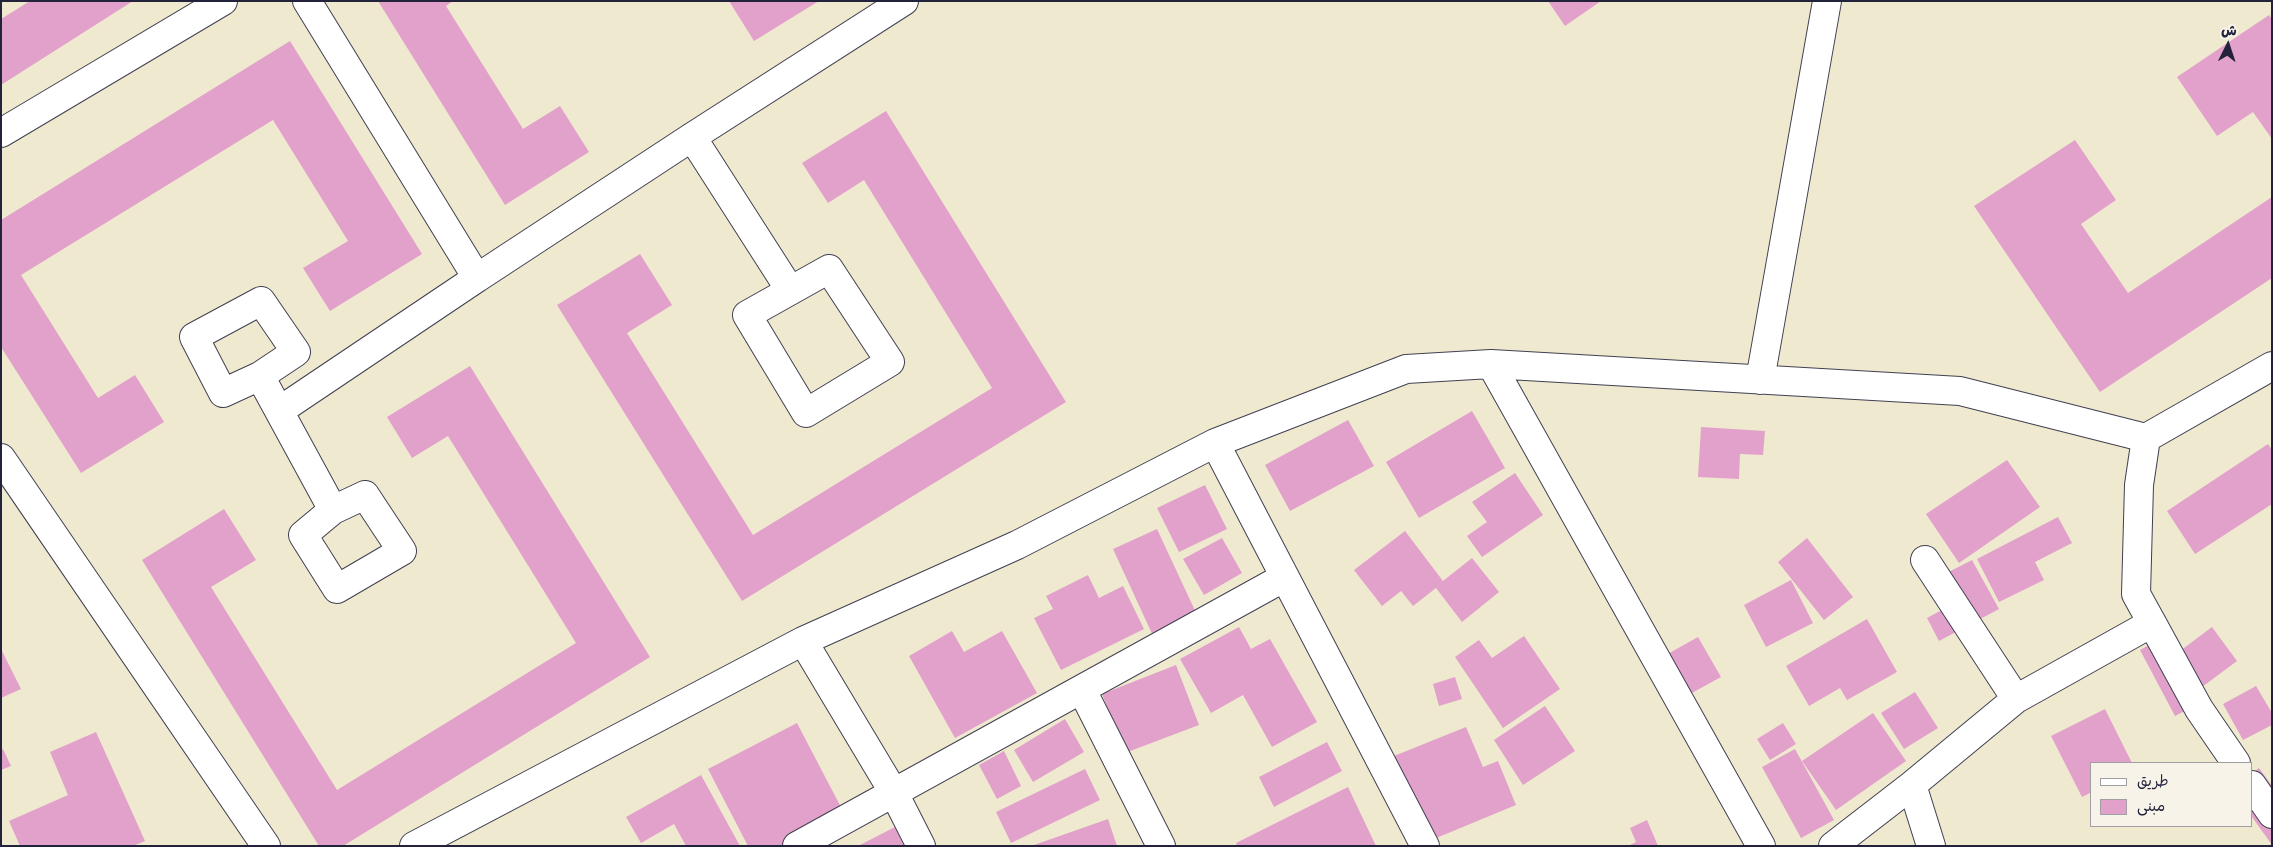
<!DOCTYPE html>
<meta charset="utf-8">
<style>
body{margin:0}
#map{position:relative;width:2273px;height:847px;overflow:hidden;background:#efe9d0;font-family:"Patrick Hand","Playpen Sans Arabic",sans-serif}
canvas{display:block}
.frame{position:absolute;inset:0;border:2px solid #22223b;pointer-events:none}
.legend{position:absolute;left:2090px;top:762px;width:162px;height:65px;box-sizing:border-box;background:#f7f3e8;border:1px solid #a29fa3;margin:0;padding:6px 9px;list-style:none;font-size:15px;color:#22223b}
.legend li{display:flex;align-items:center;gap:10px;height:25px}
.legend b{width:25px;border:1px solid #a29fa3}
.north{position:absolute;left:2203px;top:20px;width:50px;height:50px;-webkit-text-stroke:4px #f7f3e8;paint-order:stroke;rotate:4deg;font-size:14px;font-weight:700;line-height:20px;text-align:center;color:#22223b}
.north::after{content:'';display:block;margin:auto;width:18px;height:22px;background:#22223b;clip-path:polygon(50% 0,100% 100%,50% 72%,0 100%)}
</style>
<div id="map">
<canvas width="2273" height="847"></canvas>
<div class="frame"></div>
<ul class="legend">
<li><b style="height:6px;background:#fff"></b>طريق</li>
<li><b style="height:14px;background:#e2a1ca"></b>مبنى</li>
</ul>
<div class="north">ش</div>
</div>
<script>
const ctx = document.querySelector('canvas').getContext('2d');
ctx.lineJoin = 'round';
function fillPath(path, color) { ctx.fillStyle = color; ctx.fill(path, 'evenodd'); }
const shape = rows => new Path2D(rows.map(r => 'M' + r).join(''));
function trace(path, color, width, dash) { ctx.strokeStyle = color; ctx.lineWidth = width; ctx.lineCap = dash ? 'butt' : 'round'; ctx.setLineDash(dash || []); ctx.stroke(path); }
fillPath(shape([
 [30,1,133,1,1,85,1,19],
 [378,1,453,1,446,6,523,129,560,106,589,152,505,205],
 [729,1,819,1,754,41],
 [1548,1,1601,1,1565,26],
 [2269,15,2272,19,2272,139,2253,112,2217,136,2177,77],
 [290,41,422,254,330,311,303,268,348,241,273,120,21,275,98,398,135,375,164,422,81,473,1,347,1,220],
 [886,111,1066,402,742,601,557,305,640,254,672,305,627,333,753,535,992,388,864,180,828,203,802,163],
 [2075,140,2116,200,2081,224,2128,293,2272,197,2272,278,2100,392,1974,206],
 [470,366,650,657,343,846,319,846,142,560,224,509,256,560,211,587,337,790,576,643,448,436,412,458,387,417],
 [1472,411,1505,468,1419,518,1386,462],
 [1348,420,1374,466,1290,511,1265,465],
 [1701,427,1765,431,1763,455,1740,454,1739,479,1698,477],
 [2268,444,2272,450,2272,504,2195,554,2167,511],
 [2007,460,2040,507,1959,563,1926,514],
 [1515,473,1543,515,1482,557,1467,536,1487,522,1472,502],
 [1205,485,1227,529,1179,552,1157,508],
 [2058,517,2072,543,2035,562,2044,580,1999,602,1977,559],
 [1157,529,1198,617,1154,638,1113,549],
 [1405,531,1443,581,1472,558,1499,592,1462,622,1436,588,1413,606,1401,591,1382,606,1354,570],
 [1222,538,1242,573,1204,595,1183,559],
 [1807,538,1853,597,1824,620,1778,562],
 [1972,560,1999,609,1939,641,1927,618,1953,604,1939,577],
 [1088,575,1099,598,1123,586,1144,629,1061,670,1034,618,1053,609,1046,596],
 [1791,580,1813,623,1766,647,1744,605],
 [1867,619,1897,672,1847,700,1840,688,1809,706,1786,666],
 [1239,627,1251,649,1270,639,1317,722,1272,747,1243,695,1211,713,1180,659],
 [2212,627,2237,661,2202,687,2176,654],
 [952,631,964,652,1002,631,1037,693,955,738,909,656],
 [1524,636,1560,689,1503,728,1455,657,1479,640,1492,658],
 [1698,637,1721,677,1679,700,1657,660],
 [2163,637,2198,704,2175,716,2140,650],
 [1,649,21,689,1,698],
 [1176,665,1199,725,1125,753,1102,694],
 [1455,677,1462,699,1439,706,1433,684],
 [2256,686,2272,713,2272,725,2243,740,2223,704],
 [1915,692,1938,728,1904,749,1881,713],
 [1545,706,1575,751,1523,785,1494,740],
 [2105,709,2132,763,2092,763,2092,792,2082,797,2051,736],
 [1873,713,1906,761,1836,810,1802,761],
 [1065,719,1084,752,1033,782,1014,750],
 [797,723,844,813,782,846,748,846,708,769],
 [1783,723,1796,744,1770,760,1757,739],
 [1466,727,1483,767,1498,761,1516,805,1429,841,1394,756],
 [96,732,145,841,133,846,20,846,9,821,68,795,50,752],
 [1327,742,1342,771,1274,807,1259,777],
 [3,749,11,766,1,770,1,750],
 [1795,749,1834,820,1801,838,1762,767],
 [1004,751,1021,786,997,799,979,765],
 [2259,768,2272,786,2272,845,2252,817,2252,773],
 [1085,769,1100,800,1011,843,996,812],
 [701,775,740,846,686,846,674,824,641,843,626,817],
 [1348,787,1376,846,1237,846,1236,843],
 [1108,819,1117,846,1034,846,1034,845],
 [1647,820,1658,846,1628,846,1636,842,1630,828],
 [895,827,904,846,858,846]
]), '#e2a1ca');
const minor = shape([
 [307,1,477,278,692,137,904,1],
 [1,133,223,1],
 [692,137,790,290],
 [829,269,890,362,806,413,747,315,829,269],
 [261,301,296,352,260,376,223,393,194,337,261,301],
 [1491,364,1761,846],
 [260,376,333,510],
 [1760,380,1827,1],
 [279,411,477,278],
 [1215,443,1425,846],
 [1,458,266,846],
 [365,495,402,551,337,589,303,535,333,510,365,495],
 [1925,560,2016,699],
 [2152,623,2199,709,2236,763],
 [803,641,894,793,921,846],
 [1082,690,1161,846],
 [1912,785,1931,846],
 [2252,785,2272,814],
 [414,846,803,641,1017,545,1215,443,1406,369,1491,364,1960,391,2146,438],
 [797,846,1285,577],
 [1833,846,1912,785,2016,699,2152,623,2136,594,2139,485,2146,438,2272,366]
]);
trace(minor, '#414051', 30);
trace(minor, '#fff', 28);
</script>
